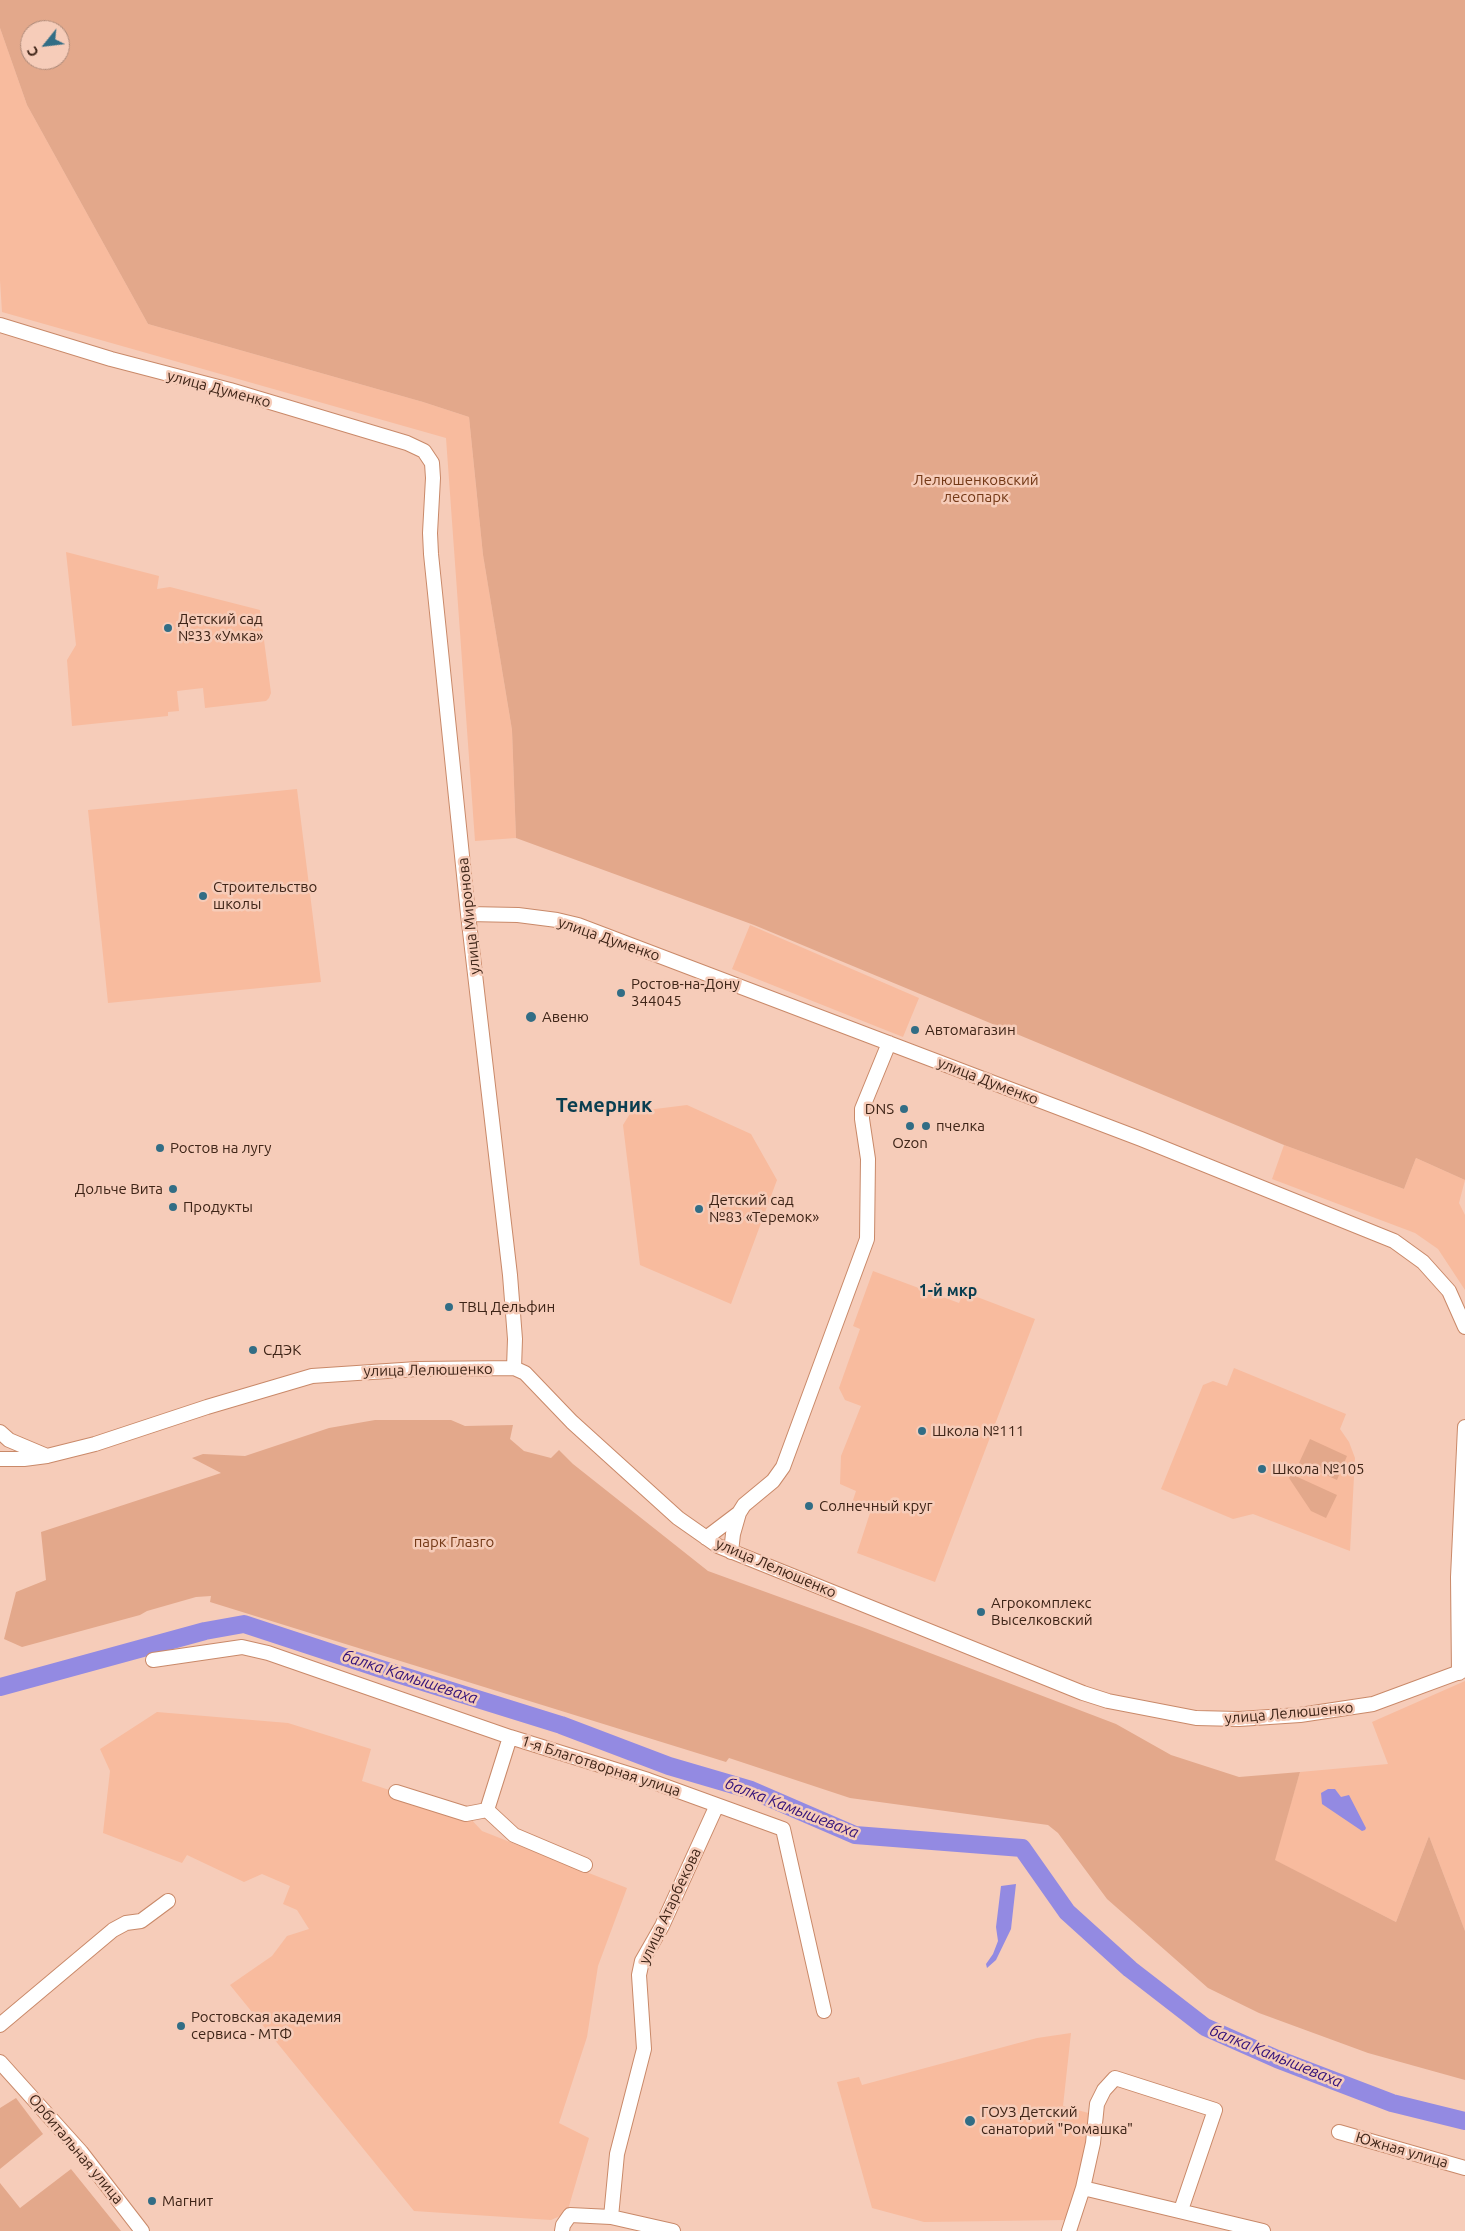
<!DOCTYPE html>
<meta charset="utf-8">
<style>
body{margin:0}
#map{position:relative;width:1465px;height:2231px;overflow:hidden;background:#f6ccb9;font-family:Ubuntu,sans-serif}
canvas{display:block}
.north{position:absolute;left:20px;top:20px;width:50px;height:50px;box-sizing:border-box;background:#f6ccb9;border:1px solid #ac8978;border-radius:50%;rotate:241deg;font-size:14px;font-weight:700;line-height:20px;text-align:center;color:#3e2417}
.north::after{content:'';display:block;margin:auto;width:18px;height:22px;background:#326d85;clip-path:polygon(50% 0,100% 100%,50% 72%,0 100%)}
</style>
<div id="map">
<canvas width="1465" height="2231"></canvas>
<div class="north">С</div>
</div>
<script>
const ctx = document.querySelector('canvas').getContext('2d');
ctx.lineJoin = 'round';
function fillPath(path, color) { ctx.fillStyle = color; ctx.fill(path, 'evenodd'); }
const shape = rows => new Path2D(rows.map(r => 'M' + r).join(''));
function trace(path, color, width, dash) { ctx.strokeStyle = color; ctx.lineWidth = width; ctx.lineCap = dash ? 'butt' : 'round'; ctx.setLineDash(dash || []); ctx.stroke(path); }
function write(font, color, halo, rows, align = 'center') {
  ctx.font = font + ' Ubuntu,sans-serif'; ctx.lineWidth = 5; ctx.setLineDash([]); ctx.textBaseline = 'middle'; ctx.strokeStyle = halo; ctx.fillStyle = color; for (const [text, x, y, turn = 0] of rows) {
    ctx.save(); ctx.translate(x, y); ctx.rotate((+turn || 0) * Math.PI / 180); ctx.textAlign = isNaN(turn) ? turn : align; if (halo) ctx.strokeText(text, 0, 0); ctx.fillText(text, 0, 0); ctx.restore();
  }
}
fillPath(shape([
 [0,28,27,105,148,324,423,402,469,417,483,555,512,730,516,838,475,841,446,438,2,312,0,280],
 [66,552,159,576,157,589,170,587,260,610,271,693,269,698,266,701,205,708,203,688,177,691,179,711,168,712,168,716,72,726,67,660,76,645],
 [297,789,321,982,108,1003,88,810],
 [750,925,919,998,903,1037,732,969],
 [687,1105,751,1134,777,1180,731,1304,640,1265,623,1125,631,1112],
 [1284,1145,1404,1189,1416,1158,1465,1180,1459,1203,1465,1215,1465,1290,1438,1249,1415,1233,1272,1179],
 [873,1271,959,1303,964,1292,1035,1319,935,1582,857,1553,871,1510,852,1503,856,1491,840,1484,841,1456,861,1406,845,1400,839,1388,860,1329,853,1326],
 [1234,1368,1346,1414,1340,1429,1349,1442,1355,1458,1350,1551,1253,1514,1233,1519,1161,1489,1203,1385,1213,1381,1227,1386],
 [1465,1681,1465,1931,1429,1836,1396,1922,1274,1860,1300,1772,1388,1764,1372,1722],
 [157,1712,288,1723,371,1749,362,1781,468,1816,482,1831,627,1888,598,1966,587,2037,559,2123,589,2138,567,2213,551,2220,414,2211,230,1985,272,1956,287,1936,309,1929,297,1910,283,1904,290,1886,262,1874,244,1882,187,1855,182,1863,103,1833,110,1771,100,1749],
 [1071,2033,1063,2106,1092,2114,1093,2128,1066,2220,924,2222,872,2208,837,2082,859,2077,862,2085,1037,2038]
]), '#f8bb9e');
fillPath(shape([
 [0,0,1465,0,1465,1180,1416,1158,1404,1189,1284,1145,754,925,516,838,512,730,483,555,469,417,423,402,148,324,27,105,0,28],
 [30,30,60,30,60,60,30,60],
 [375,1420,451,1420,465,1426,513,1425,510,1439,524,1451,551,1458,559,1450,573,1464,708,1571,862,1627,1116,1724,1171,1755,1239,1777,1300,1772,1275,1860,1396,1922,1429,1836,1465,1931,1465,2080,1368,2053,1259,2013,1208,1988,1107,1899,1058,1833,1048,1825,850,1798,729,1758,726,1762,210,1602,211,1596,196,1597,147,1611,140,1615,22,1647,4,1639,16,1592,46,1580,41,1532,221,1473,192,1458,203,1454,245,1456,329,1428],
 [1310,1439,1347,1456,1337,1480,1299,1463],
 [1291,1474,1337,1495,1326,1518,1311,1511,1289,1478],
 [16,2098,43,2134,0,2169,0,2108],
 [71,2169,121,2231,0,2231,0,2183,20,2208]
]), '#e3a88b');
fillPath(shape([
 [1335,1789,1341,1797,1349,1795,1366,1828,1365,1830,1362,1831,1322,1804,1321,1793,1328,1789],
 [1016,1884,1011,1929,996,1960,987,1968,986,1964,993,1954,998,1941,996,1927,1001,1886]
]), '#938ae2');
trace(shape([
 [0,1687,205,1631,244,1624,381,1669,561,1725,669,1766,751,1790,855,1835,1022,1848,1067,1912,1130,1969,1205,2027,1277,2059,1392,2103,1465,2121]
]), '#938ae2', 18);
const minor = shape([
 [0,325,111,359,230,390,407,443,424,451,432,463,433,478,430,533,431,554,468,914,510,1275,515,1339,514,1368],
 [468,914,518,915,557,920,578,925,1141,1139,1394,1241,1423,1262,1449,1291,1465,1327],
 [0,1432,9,1440,47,1456],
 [0,1459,24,1459,47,1456,95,1444,207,1407,312,1376,417,1369,514,1368,525,1373,572,1422,678,1518,718,1546,1083,1693,1108,1701,1196,1718,1239,1719,1300,1715,1373,1704,1465,1670],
 [706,1538,739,1513],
 [731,1552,733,1534,739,1513,744,1505,773,1481,783,1467,867,1239,868,1159,862,1119,862,1109,889,1043],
 [153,1660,242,1647,268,1653,510,1737,648,1780,783,1829,824,2011],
 [1459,1673,1458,1577,1465,1427],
 [396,1792,466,1814,487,1810,514,1835,585,1865],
 [487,1810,510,1737],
 [0,2025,113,1930,126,1923,141,1921,168,1901],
 [0,2062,81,2152,142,2231],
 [1339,2132,1465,2168],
 [1083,2188,1263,2231],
 [611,2217,617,2154,644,2049,639,1975,642,1961,662,1926,717,1805],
 [562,2231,563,2225,570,2215,611,2217,673,2231],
 [1069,2231,1083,2188,1093,2143,1097,2104,1104,2090,1115,2078,1215,2110,1181,2210]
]);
trace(minor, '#c98969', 16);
trace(minor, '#fff', 14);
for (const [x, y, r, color] of [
 [168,628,5,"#326d85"],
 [203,896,5,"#326d85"],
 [621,993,5,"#326d85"],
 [531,1017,6,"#326d85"],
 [915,1030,5,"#326d85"],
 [904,1109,5,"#326d85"],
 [910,1126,5,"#326d85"],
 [926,1126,5,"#326d85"],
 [160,1148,5,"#326d85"],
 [173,1189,5,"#326d85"],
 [173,1207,5,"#326d85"],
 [699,1209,5,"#326d85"],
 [449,1307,5,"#326d85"],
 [253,1350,5,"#326d85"],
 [922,1431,5,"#326d85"],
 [1262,1469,5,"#326d85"],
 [809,1506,5,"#326d85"],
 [981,1612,5,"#326d85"],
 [181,2026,5,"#326d85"],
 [970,2121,6,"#326d85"],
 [152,2201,5,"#326d85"]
]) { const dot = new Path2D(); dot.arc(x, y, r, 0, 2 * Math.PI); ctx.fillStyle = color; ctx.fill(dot); trace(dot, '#f6ccb9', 2); }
write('15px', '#3e2417', '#f6ccb9', [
 ["улица Думенко",219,389,15],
 ["улица Миронова",469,916,-96],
 ["улица Думенко",609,939,19],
 ["улица Думенко",988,1081,21],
 ["улица Лелюшенко",428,1370,-1],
 ["улица Лелюшенко",776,1568,23],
 ["улица Лелюшенко",1289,1713,-5],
 ["1-я Благотворная улица",601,1766,18],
 ["улица Атарбекова",670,1906,-65],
 ["Орбитальная улица",76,2149,50],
 ["Южная улица",1402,2150,16]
]);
write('15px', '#743917', '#f6ccb9', [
 ["Лелюшенковский",976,480],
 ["лесопарк",976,497],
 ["парк Глазго",454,1542]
]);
write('15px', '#3e2417', '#f6ccb9', [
 ["Детский сад",178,619],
 ["№33 «Умка»",178,636],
 ["Строительство",213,887],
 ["школы",213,904],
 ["Ростов-на-Дону",631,984],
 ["344045",631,1001],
 ["Авеню",542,1017],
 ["Автомагазин",925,1030],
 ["DNS",894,1109,"right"],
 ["пчелка",936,1126],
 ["Ozon",910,1143,"center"],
 ["Ростов на лугу",170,1148],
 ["Дольче Вита",163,1189,"right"],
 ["Детский сад",709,1200],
 ["№83 «Теремок»",709,1217],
 ["Продукты",183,1207],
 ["ТВЦ Дельфин",459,1307],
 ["СДЭК",263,1350],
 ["Школа №111",932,1431],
 ["Школа №105",1272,1469],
 ["Солнечный круг",819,1506],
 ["Агрокомплекс",991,1603],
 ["Выселковский",991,1620],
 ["Ростовская академия",191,2017],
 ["сервиса - МТФ",191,2034],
 ["ГОУЗ Детский",981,2112],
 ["санаторий \"Ромашка\"",981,2129],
 ["Магнит",162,2201]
], 'left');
write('bold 16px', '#0a3e50', '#f6ccb9', [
 ["1-й мкр",948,1291]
]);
write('italic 16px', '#32117a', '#f6ccb9', [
 ["балка Камышеваха",410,1677,18],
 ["балка Камышеваха",792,1808,21],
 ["балка Камышеваха",1276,2056,22]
]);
write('bold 20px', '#0a3e50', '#f6ccb9', [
 ["Темерник",604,1105]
]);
</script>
